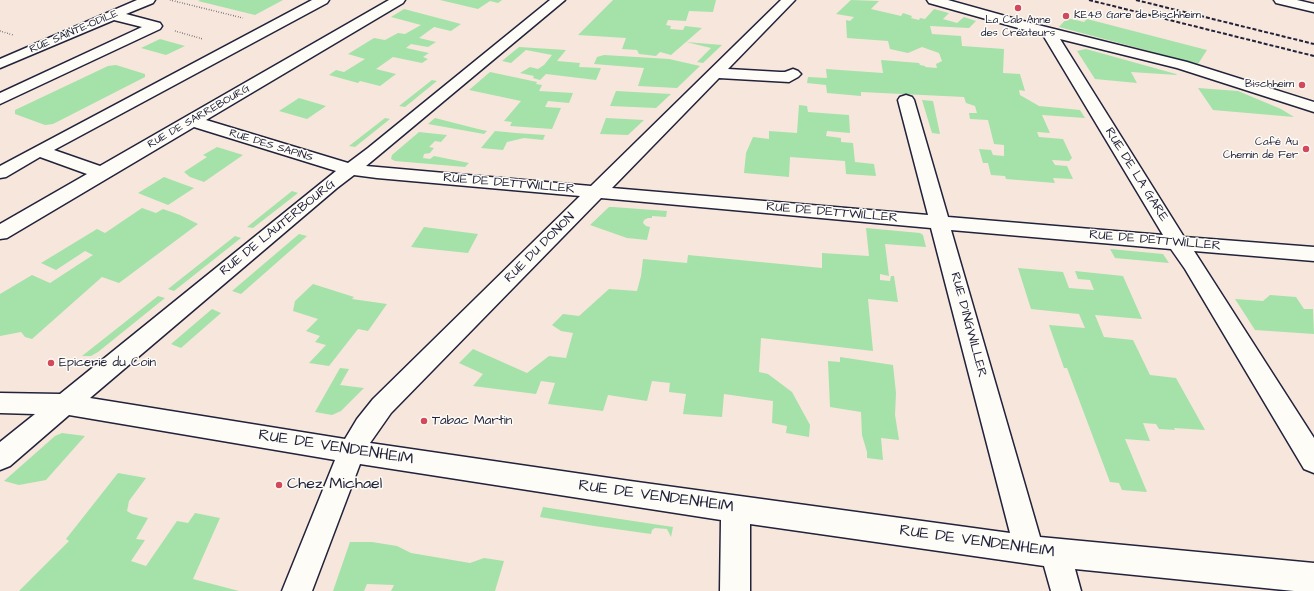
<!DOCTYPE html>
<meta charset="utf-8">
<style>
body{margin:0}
canvas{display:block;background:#f6e6db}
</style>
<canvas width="1314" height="591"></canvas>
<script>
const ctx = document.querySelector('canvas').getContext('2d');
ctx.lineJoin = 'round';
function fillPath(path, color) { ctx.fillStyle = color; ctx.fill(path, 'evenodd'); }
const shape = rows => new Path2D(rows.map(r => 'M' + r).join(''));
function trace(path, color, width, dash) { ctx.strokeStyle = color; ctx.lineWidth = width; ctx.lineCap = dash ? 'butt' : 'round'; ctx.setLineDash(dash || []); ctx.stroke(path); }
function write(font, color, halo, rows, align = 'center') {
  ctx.font = font + ' "Architects Daughter",sans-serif'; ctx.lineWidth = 3; ctx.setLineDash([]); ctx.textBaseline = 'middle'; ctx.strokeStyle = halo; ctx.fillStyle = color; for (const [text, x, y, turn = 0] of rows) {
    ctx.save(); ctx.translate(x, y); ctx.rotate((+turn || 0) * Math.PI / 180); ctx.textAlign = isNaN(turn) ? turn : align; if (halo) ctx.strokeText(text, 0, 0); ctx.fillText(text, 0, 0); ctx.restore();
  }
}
fillPath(shape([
 [200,0,283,0,255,15,198,1],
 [440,0,502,0,498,3,490,1,478,9],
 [613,0,716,0,713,12,689,11,686,21,668,20,666,25,671,26,670,29,683,30,685,26,702,28,686,42,722,45,703,63,697,62,711,48,686,42,671,55,660,52,656,56,639,54,637,50,622,49,626,38,578,35],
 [851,0,879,1,871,9,901,16,903,13,912,16,911,18,919,20,920,18,925,19,934,9,949,13,943,19,957,23,964,17,976,21,969,28,930,26,932,34,961,36,962,46,1004,49,1003,73,1020,74,1025,91,1019,90,1020,95,1039,106,1080,110,1085,118,1042,115,1050,133,1037,132,1039,137,1063,139,1072,158,1069,161,1052,160,1055,165,1067,166,1073,179,1053,178,1055,183,1006,179,1005,176,991,175,988,163,983,163,979,149,991,150,993,155,1004,156,1004,145,994,144,988,120,970,119,969,113,977,113,975,106,966,103,964,97,861,92,861,96,827,93,826,85,807,83,808,77,827,78,826,69,883,73,881,60,919,63,920,65,925,66,925,67,937,68,936,64,942,61,939,53,922,47,908,53,890,49,888,41,847,38,846,20,850,21,854,17,836,14],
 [404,9,461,24,451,31,434,27,419,38,436,42,428,47,411,44,406,48,429,53,423,57,428,59,422,63,393,57,376,69,396,74,380,86,360,81,358,83,329,75,336,70,344,72,365,59,348,54,374,38,385,40,398,33,405,34,421,25,391,17],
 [1067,18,1084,22,1087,19,1207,50,1198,64,1059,27],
 [160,39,185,46,166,55,141,48],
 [519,47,566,50,557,61,580,63,579,67,601,68,596,80,546,74,540,80,533,78,534,76,520,73,530,67,538,69,544,65,552,55,526,50,511,63,502,61],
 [1086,49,1176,74,1177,75,1131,72,1137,83,1095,79,1077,51],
 [604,55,669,59,700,66,677,88,638,86,644,68,594,64,597,57],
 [116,65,145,74,145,77,53,124,45,125,15,114,15,110,108,66],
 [490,72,537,82,536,84,542,85,539,91,573,93,569,103,548,101,545,107,561,108,552,129,510,126,512,122,504,121,521,101,469,90],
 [432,80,437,81,405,107,399,106],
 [1198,88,1238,91,1281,109,1294,117,1213,110],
 [616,91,671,94,656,108,610,106],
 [299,98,326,106,307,119,279,111],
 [922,100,933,101,940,134,932,133],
 [799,105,807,106,808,112,849,115,850,133,827,131,826,136,841,138,841,142,853,143,855,162,874,164,876,176,846,174,845,161,790,157,789,177,744,173,746,153,753,137,769,139,769,131,797,133],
 [385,118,390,119,355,147,349,146],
 [435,118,478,129,487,131,484,134,428,124],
 [606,118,644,120,628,135,600,134],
 [495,131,516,133,545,135,543,140,524,138,507,142,503,150,481,148],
 [419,132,447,135,441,142,435,141,429,147,434,148,430,153,424,154,423,158,430,159,434,156,469,163,465,167,395,161,391,159,392,155],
 [217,147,243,155,204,182,190,177,184,172,207,157,203,155],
 [164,177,180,183,194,188,168,205,138,193],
 [292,191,298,193,253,228,247,227],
 [609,207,613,207,667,211,666,217,652,216,652,218,648,218,644,220,643,223,646,226,650,227,647,240,627,238,590,225],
 [142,208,156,213,163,209,180,215,198,224,119,283,102,277,32,339,25,337,21,332,0,336,0,294,32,275,50,283,93,255,85,251,56,270,41,263,97,229,105,233],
 [424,227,478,234,468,253,411,247],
 [866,228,920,233,923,235,926,247,885,244,889,276,880,274,880,280,890,281,891,276,894,276,898,302,868,299,873,351,761,338,759,372,768,374,792,392,810,425,809,437,786,433,787,426,772,423,773,401,724,394,722,417,683,414,686,394,669,392,670,383,652,381,647,401,608,395,603,411,548,404,555,383,541,381,536,394,473,386,483,374,459,363,473,349,527,373,549,356,566,358,573,333,561,331,552,325,563,314,579,316,609,289,637,291,641,276,643,259,687,263,688,255,822,268,822,253,869,256],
 [299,234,307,236,241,294,232,291],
 [235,236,241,238,174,291,168,289],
 [1110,249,1163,254,1169,263,1115,258],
 [1018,268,1063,272,1069,288,1094,290,1090,280,1078,279,1075,271,1123,276,1142,319,1095,315,1104,337,1133,340,1150,375,1176,378,1205,430,1174,428,1175,430,1159,429,1156,424,1143,423,1150,441,1125,439,1147,492,1122,490,1119,483,1110,482,1067,368,1064,368,1049,325,1085,328,1079,314,1031,309],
 [313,284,354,297,352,299,387,304,368,331,358,329,329,366,309,363,326,345,315,342,320,336,306,331,318,319,293,311,295,301],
 [1270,295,1296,297,1304,309,1313,309,1314,334,1255,330,1235,299,1263,301],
 [158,296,165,298,98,352,91,356,82,356],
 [212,309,221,313,181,348,171,344],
 [840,357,893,365,896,393,895,415,899,440,881,438,883,460,867,458,867,452,862,435,861,412,830,407,828,361,840,362],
 [340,368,349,369,340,385,364,388,341,411,332,415,315,412],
 [62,433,85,436,46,480,19,485,4,481,55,436],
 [118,473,146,478,129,501,127,511,132,514,148,518,136,539,145,540,131,561,146,566,177,521,188,523,195,513,220,518,193,579,239,591,19,591,69,541,66,539],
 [543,507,620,519,673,527,671,537,667,529,655,528,652,530,651,534,594,526,540,517],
 [350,542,372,542,397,546,411,553,470,563,484,558,504,561,495,591,391,591,394,585,367,584,364,591,333,591]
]), '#a5e2a9');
const minor = shape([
 [137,0,155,0,153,3,126,14,160,23,162,26,160,29,0,104,0,93,142,27,114,20,0,68,0,59,137,0],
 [312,0,329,0,327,3,54,150,100,166,389,0,405,0,403,3,206,120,348,163,368,148,550,0,565,0,366,166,591,186,781,0,795,0,728,69,780,72,785,72,793,69,798,71,801,74,798,77,789,82,719,78,612,188,928,215,898,100,900,97,906,95,912,97,914,100,948,217,1163,235,1043,35,929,3,927,0,948,0,1034,24,1187,62,1314,102,1314,112,1177,68,1060,39,1184,237,1314,247,1314,261,1194,251,1314,438,1314,473,1304,469,1185,269,1171,249,951,230,1040,537,1314,563,1314,591,1294,591,1075,569,1081,591,1051,591,1044,566,750,524,750,591,720,591,721,520,360,464,312,591,282,591,335,460,69,415,10,466,0,470,0,442,35,414,0,413,0,393,60,394,336,171,194,127,7,238,0,239,0,224,87,174,40,157,6,177,0,178,0,166,312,0],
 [354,175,377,178,580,196,373,399,357,419,345,439,90,398,337,188,354,175],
 [601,198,931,228,1010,533,630,481,370,443,391,413,601,198],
 [1274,0,1297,0,1314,4,1314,12,1276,3,1274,0]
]);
trace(minor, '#22223b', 3);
trace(shape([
 [170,0,243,18],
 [0,31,13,35],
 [175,31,203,39]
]), '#22223b', 1.5, [0.5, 2]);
fillPath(minor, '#fdfcf7');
trace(shape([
 [1089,0,1314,56],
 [1136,0,1314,44]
]), '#22223b', 2, [4, 2]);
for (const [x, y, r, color] of [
 [1018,8,4,"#d1495b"],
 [1066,16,4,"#d1495b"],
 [1302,85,4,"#d1495b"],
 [1306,149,4,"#d1495b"],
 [51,363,4,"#d1495b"],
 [424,421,4,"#d1495b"],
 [279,485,4,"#d1495b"]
]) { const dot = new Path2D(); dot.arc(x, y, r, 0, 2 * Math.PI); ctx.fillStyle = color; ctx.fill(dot); trace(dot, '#fdfcf7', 1.5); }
write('11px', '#22223b', '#fdfcf7', [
 ["KE48 Gare de Bischheim",1074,16,"left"],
 ["La Cab Anne",1018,21,"center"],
 ["des Créateurs",1018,34,"center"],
 ["Bischheim",1294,85],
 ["Café Au",1298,143],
 ["Chemin de Fer",1298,156]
], 'right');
write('11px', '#22223b', '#fdfcf7', [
 ["RUE SAINTE-ODILE",74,32,-23],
 ["RUE DE SARREBOURG",199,117,-30],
 ["RUE DES SAPINS",271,146,17]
]);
write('13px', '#22223b', '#fdfcf7', [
 ["RUE DE LA GARE",1136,175,58],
 ["RUE DE DETTWILLER",509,184,5],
 ["RUE DE DETTWILLER",832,213,5],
 ["RUE DE LAUTERBOURG",278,228,-39],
 ["RUE DE DETTWILLER",1155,241,5],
 ["RUE DU DONON",540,248,-45],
 ["RUE D'INGWILLER",968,325,75]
]);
write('13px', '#22223b', '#fdfcf7', [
 ["Epicerie du Coin",59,363],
 ["Tabac Martin",432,421]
], 'left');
write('16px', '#22223b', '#fdfcf7', [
 ["RUE DE VENDENHEIM",336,448,9],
 ["RUE DE VENDENHEIM",656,497,8],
 ["RUE DE VENDENHEIM",977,542,8]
]);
write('16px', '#22223b', '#fdfcf7', [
 ["Chez Michael",287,485]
], 'left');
</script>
